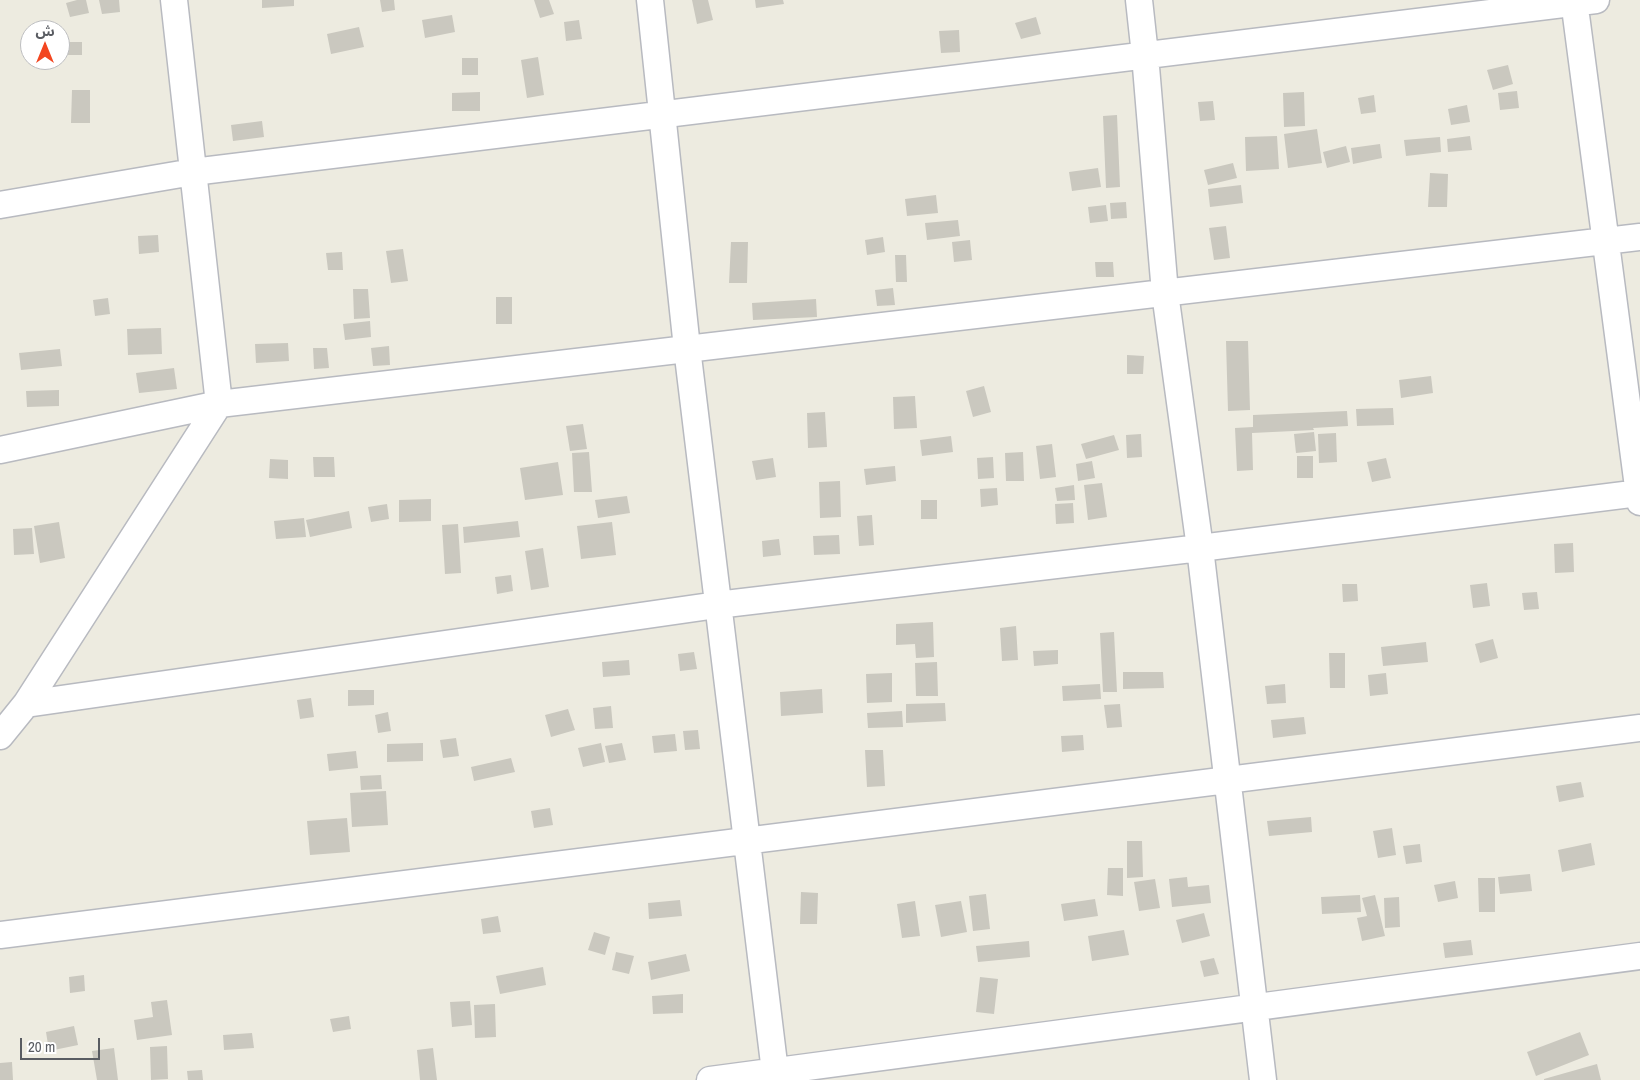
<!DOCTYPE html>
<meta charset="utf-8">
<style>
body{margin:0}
#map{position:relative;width:1640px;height:1080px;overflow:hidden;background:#edebe0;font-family:"Archivo Narrow","Noto Sans Arabic",sans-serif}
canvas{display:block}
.north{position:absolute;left:20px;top:20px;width:50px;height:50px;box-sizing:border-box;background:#fff;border:1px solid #bdbec0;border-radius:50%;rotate:0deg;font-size:14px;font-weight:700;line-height:20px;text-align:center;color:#595c62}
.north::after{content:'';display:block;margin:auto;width:18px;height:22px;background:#f34620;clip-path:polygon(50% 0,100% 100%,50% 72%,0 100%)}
.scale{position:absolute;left:20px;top:1038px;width:80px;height:22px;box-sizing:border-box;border:2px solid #595c62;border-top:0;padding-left:6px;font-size:15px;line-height:18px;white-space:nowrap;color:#595c62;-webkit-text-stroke:4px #fff;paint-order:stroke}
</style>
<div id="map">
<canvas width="1640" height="1080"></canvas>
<div class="north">ش</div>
<div class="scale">20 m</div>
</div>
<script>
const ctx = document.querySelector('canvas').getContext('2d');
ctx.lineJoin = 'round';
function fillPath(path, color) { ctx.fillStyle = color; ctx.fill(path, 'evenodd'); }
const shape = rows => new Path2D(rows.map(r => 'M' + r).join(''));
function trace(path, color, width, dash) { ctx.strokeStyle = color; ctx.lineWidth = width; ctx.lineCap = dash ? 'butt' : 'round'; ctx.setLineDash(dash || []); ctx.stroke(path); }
fillPath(shape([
 [77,0,86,0,89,13,70,17,66,3],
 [99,0,119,0,120,12,102,14],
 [262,0,294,0,294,6,262,8],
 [380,0,394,0,395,10,382,12],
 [534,0,549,0,554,14,540,18],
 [692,0,708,0,713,20,697,24],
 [755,0,783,0,784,4,756,8],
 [452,15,455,32,425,38,422,20],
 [1036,17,1041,34,1021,39,1015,23],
 [579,20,582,39,566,41,564,22],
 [359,27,364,47,331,54,327,34],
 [959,30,960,52,941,53,939,31],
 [65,42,82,42,82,55,65,55],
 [538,57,544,95,527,98,521,60],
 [462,58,478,58,478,75,462,75],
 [1508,65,1513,84,1493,90,1487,70],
 [72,90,90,90,90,123,71,123],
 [1517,91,1519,108,1500,110,1498,93],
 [480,92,480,111,452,111,452,93],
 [1304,92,1305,126,1284,127,1283,93],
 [1374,95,1376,112,1361,114,1358,98],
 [1213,101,1215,120,1200,121,1198,102],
 [1467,105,1470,122,1451,125,1448,109],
 [1117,115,1120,187,1106,188,1103,116],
 [262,121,264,137,233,141,231,125],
 [1317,129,1322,163,1288,168,1284,134],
 [1277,136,1279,169,1246,171,1245,137],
 [1470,136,1472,150,1448,152,1447,139],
 [1440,137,1441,152,1406,156,1404,140],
 [1380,144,1382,158,1353,164,1351,148],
 [1346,146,1350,162,1327,168,1323,152],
 [1233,163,1237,178,1208,185,1204,170],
 [1098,168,1101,187,1072,191,1069,172],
 [1430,173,1448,174,1447,207,1428,207],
 [1241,185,1243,203,1210,207,1208,189],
 [936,195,938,213,907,216,905,199],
 [1126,202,1127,218,1111,219,1110,203],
 [1106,205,1108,221,1090,223,1088,207],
 [958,220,960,236,927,240,925,223],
 [1226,226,1230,258,1214,260,1209,228],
 [158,235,159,252,139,254,138,236],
 [883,237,885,252,867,255,865,240],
 [970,240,972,260,954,262,952,242],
 [731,242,748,242,747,283,729,283],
 [403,249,408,281,391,283,386,251],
 [342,252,343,270,328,270,326,253],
 [895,255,906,255,907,282,896,282],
 [1095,262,1113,262,1114,277,1096,277],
 [893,288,895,305,877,306,875,290],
 [353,289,368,289,370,318,354,319],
 [496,297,512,297,512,324,496,324],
 [108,298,110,314,95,316,93,300],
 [816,299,817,317,753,320,752,303],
 [370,321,371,337,345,340,343,324],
 [161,328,162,354,128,355,127,329],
 [1226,341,1248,341,1250,410,1228,411],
 [288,343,289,361,256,363,255,344],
 [389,346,390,365,373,366,371,348],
 [313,348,327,348,329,368,314,369],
 [60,349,62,366,21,370,19,353],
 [1127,355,1144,356,1143,374,1127,374],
 [174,368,177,389,139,393,136,373],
 [1431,376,1433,393,1401,398,1399,380],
 [984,386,991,412,973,417,966,391],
 [59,390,59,406,27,407,26,391],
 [915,396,917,428,894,429,893,397],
 [1393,408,1394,425,1357,426,1356,409],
 [1347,411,1348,426,1313,428,1314,430,1252,433,1253,470,1237,471,1235,428,1253,427,1253,415],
 [825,412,827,447,808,448,807,413],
 [583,424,587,449,570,451,566,426],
 [1314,432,1316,451,1296,453,1294,434],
 [1336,433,1337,462,1319,463,1318,434],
 [1141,434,1142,457,1127,458,1126,435],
 [1114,435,1119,450,1086,459,1081,444],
 [951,436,953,452,922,456,920,440],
 [1052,444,1056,477,1040,479,1036,446],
 [589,452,592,492,574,492,572,453],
 [1023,452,1024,481,1006,481,1005,453],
 [1297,456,1313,456,1313,478,1297,478],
 [313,457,334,457,335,477,314,477],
 [993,457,994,478,978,479,977,458],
 [773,458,776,477,756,480,752,461],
 [1386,458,1391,478,1372,482,1367,462],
 [270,459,288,460,288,479,269,478],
 [1092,461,1095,478,1078,481,1076,464],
 [558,462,563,495,525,500,520,468],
 [895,466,896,481,866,485,864,469],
 [840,481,841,517,820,518,819,482],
 [1102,483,1107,517,1088,520,1084,485],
 [1074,485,1075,500,1057,501,1055,488],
 [997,488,998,505,981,507,980,489],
 [627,496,630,513,598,518,595,500],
 [431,499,431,521,399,522,399,500],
 [921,500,937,500,937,519,921,519],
 [1073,503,1074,523,1056,524,1055,504],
 [387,504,389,519,371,522,368,507],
 [349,511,352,528,310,537,306,520],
 [872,515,874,545,859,546,857,516],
 [304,518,306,537,276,539,274,521],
 [518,521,520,537,464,543,463,527],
 [59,522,65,558,40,563,34,526],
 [612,522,616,555,581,559,577,526],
 [458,524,461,573,445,574,442,525],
 [32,528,34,554,14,555,13,529],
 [839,535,840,554,814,555,813,536],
 [779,539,781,555,763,557,762,541],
 [1573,543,1574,572,1555,573,1554,544],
 [543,548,549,587,531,590,525,551],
 [511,575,513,591,497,594,495,577],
 [1487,583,1490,606,1473,608,1470,585],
 [1342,584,1357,584,1358,601,1343,602],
 [1537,592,1539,609,1524,610,1522,593],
 [933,622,934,657,916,658,915,644,896,645,896,624],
 [1016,626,1018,660,1002,661,1000,628],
 [1114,632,1117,692,1103,692,1100,633],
 [1493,639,1498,658,1480,663,1475,644],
 [1426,642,1428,662,1383,666,1381,647],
 [1058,650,1058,664,1034,666,1033,651],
 [694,652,697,669,680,671,678,654],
 [1329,653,1345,653,1345,688,1330,688],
 [629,660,630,675,603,677,602,662],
 [937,662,938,696,916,696,915,663],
 [1123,672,1163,672,1164,688,1123,689],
 [892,673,892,702,867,703,866,674],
 [1386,673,1388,694,1370,696,1368,675],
 [1100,684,1101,699,1063,701,1062,686],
 [1285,684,1286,703,1267,704,1265,686],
 [822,689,823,713,781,716,780,692],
 [348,690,374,690,374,705,348,706],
 [311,698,314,717,300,719,297,700],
 [945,703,946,721,906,723,906,704],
 [1120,704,1122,727,1107,728,1104,705],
 [611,706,613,728,595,729,593,708],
 [568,709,575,730,551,737,545,715],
 [902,711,903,727,868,728,867,713],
 [388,712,391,731,378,733,375,715],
 [1304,717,1306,734,1273,738,1271,720],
 [698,730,700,749,685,750,683,731],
 [675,734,677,751,654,753,652,736],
 [1083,735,1084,750,1062,752,1061,736],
 [456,738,459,756,443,758,440,740],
 [423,743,423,761,387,762,387,744],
 [601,743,605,762,583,767,578,748],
 [622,743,626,760,609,763,605,746],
 [865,750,883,750,885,786,867,787],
 [356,751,358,768,329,771,327,754],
 [511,758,515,772,474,781,471,767],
 [381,775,382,789,361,790,360,776],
 [1581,782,1584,797,1559,802,1556,786],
 [386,791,388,825,352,827,350,793],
 [550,808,553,825,534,828,531,811],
 [1311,817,1312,832,1269,836,1267,821],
 [347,818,350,852,310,855,307,821],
 [1392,828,1396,855,1378,858,1373,831],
 [1127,841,1142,841,1143,877,1127,878],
 [1591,843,1595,865,1562,872,1558,850],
 [1420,844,1422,862,1406,864,1403,846],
 [1108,868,1123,868,1123,896,1107,895],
 [1530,874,1532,891,1500,894,1498,877],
 [1187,877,1188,887,1209,885,1211,903,1172,907,1169,879],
 [1478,878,1495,878,1495,912,1479,912],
 [1155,879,1160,908,1139,911,1134,882],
 [1455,881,1458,898,1438,902,1434,885],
 [801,892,818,893,817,924,800,924],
 [986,894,990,929,973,931,969,896],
 [1360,895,1361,912,1322,914,1321,897],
 [1375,895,1385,936,1362,941,1357,918,1367,916,1362,898],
 [1399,897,1400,927,1385,928,1384,898],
 [1095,899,1098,916,1064,921,1061,904],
 [680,900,682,916,649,919,648,903],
 [915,901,920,936,902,938,897,904],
 [961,901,967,932,941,937,935,905],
 [1204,913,1210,936,1182,943,1176,920],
 [498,916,501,932,483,934,481,919],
 [1124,930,1129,955,1092,961,1088,936],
 [594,932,610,937,605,955,588,950],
 [1471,940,1473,955,1445,958,1443,943],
 [1029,941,1030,957,978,962,976,946],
 [616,952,634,956,629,974,612,970],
 [686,954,690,971,651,980,648,962],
 [1214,958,1219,974,1204,977,1200,961],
 [543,967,546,985,500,994,496,976],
 [84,975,85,991,70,993,69,977],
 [980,977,998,979,994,1014,976,1012],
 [683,994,683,1013,653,1014,652,996],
 [167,1000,172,1035,137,1040,134,1020,153,1017,151,1002],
 [470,1001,472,1025,452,1027,450,1002],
 [495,1004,496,1037,475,1038,474,1005],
 [349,1016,351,1029,333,1032,330,1019],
 [74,1026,78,1045,49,1051,46,1032],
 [1580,1032,1589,1055,1536,1076,1527,1052],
 [252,1033,254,1048,224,1050,223,1035],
 [167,1046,168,1079,151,1080,150,1047],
 [114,1048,118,1080,97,1080,92,1051],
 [433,1048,437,1080,420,1080,417,1050],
 [12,1062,13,1080,0,1080,0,1063],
 [1597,1064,1601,1080,1544,1080,1544,1079],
 [202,1070,203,1080,188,1080,187,1071]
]), '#cac8bf');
const street = shape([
 [650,0,687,348,776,1080],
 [1139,0,1145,55,1165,293,1200,548,1263,1080],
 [1574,0,1640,502],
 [0,205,193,172,1596,0],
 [0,450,219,404,1640,237],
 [26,704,717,605,1200,548,1640,493],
 [0,736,26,704,219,404,174,0],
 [0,935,1640,728],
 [710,1080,1640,956]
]);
trace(street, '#b8bac0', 29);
trace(street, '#fff', 26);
</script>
